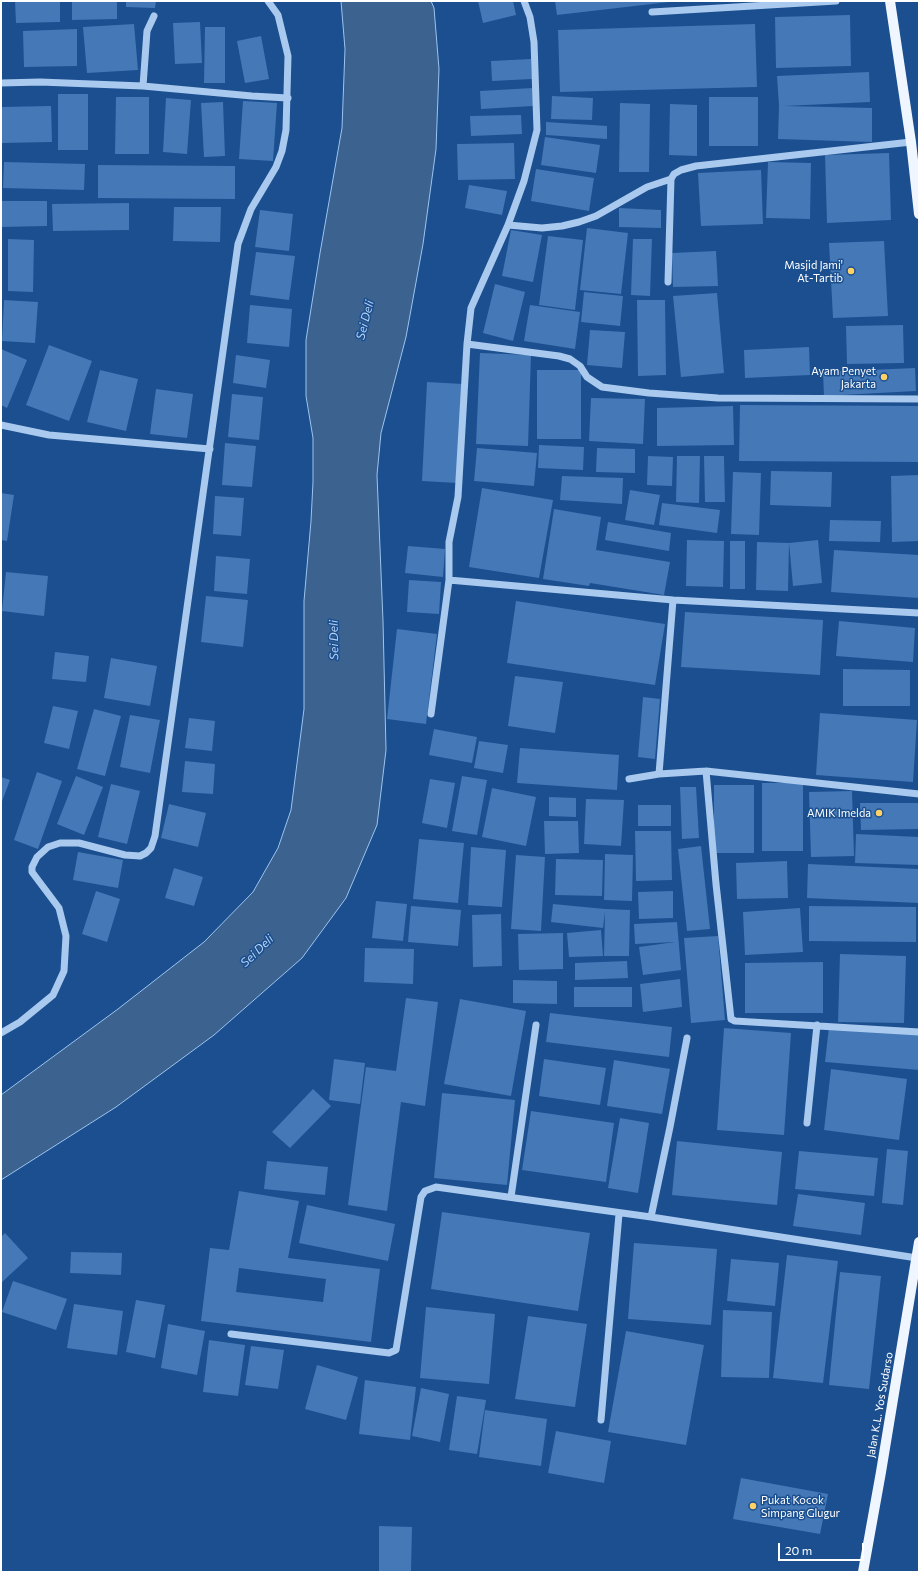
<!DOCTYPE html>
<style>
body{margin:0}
#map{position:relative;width:920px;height:1573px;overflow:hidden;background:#1b4f8f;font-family:Commissioner,sans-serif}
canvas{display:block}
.frame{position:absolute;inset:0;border:2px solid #fff;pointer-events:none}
.scale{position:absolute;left:778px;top:1543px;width:86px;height:18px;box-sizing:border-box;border:2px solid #fff;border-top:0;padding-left:5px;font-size:12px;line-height:14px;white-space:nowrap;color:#fff;-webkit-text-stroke:3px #1b4f8f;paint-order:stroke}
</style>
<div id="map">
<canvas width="920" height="1573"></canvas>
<div class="frame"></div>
<div class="scale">20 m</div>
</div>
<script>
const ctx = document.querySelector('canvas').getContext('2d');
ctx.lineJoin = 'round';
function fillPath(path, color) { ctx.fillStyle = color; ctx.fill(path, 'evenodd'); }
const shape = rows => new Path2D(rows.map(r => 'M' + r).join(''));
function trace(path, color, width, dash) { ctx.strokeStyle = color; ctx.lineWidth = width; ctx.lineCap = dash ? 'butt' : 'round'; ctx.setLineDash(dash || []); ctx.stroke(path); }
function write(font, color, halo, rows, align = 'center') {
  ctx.font = font + ' Commissioner,sans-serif'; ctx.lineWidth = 3; ctx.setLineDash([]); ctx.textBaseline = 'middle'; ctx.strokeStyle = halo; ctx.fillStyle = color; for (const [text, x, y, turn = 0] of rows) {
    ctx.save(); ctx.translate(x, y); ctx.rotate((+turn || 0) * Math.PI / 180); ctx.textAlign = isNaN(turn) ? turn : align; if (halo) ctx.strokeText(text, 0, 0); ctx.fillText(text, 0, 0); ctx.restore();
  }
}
const water = shape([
 [341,1,431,1,434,8,439,69,436,149,423,244,406,337,381,433,377,475,383,621,386,750,377,825,346,898,302,958,214,1035,116,1107,1,1180,1,1095,118,1009,204,942,253,892,278,848,291,810,304,709,304,601,311,521,313,482,313,438,306,396,306,340,320,253,342,128,345,49,341,1]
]);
fillPath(water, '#3c6290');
trace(water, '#9cc4f0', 1);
fillPath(shape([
 [15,1,60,1,60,22,16,23],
 [72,1,117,1,117,19,72,20],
 [126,1,156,1,155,8,126,7],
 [478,1,513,1,516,15,483,23],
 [555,1,669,1,669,2,557,15],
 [850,15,851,66,776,68,775,17],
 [200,22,202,63,175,64,173,23],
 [134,24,138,70,87,73,83,27],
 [755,24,757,87,560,92,558,30],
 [205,27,225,27,225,83,204,83],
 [77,29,77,66,24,67,23,31],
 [261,36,269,79,245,83,237,41],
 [531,59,532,79,492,81,491,61],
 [869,72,870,102,784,106,872,108,872,142,778,139,779,106,777,76],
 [533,88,533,106,481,109,480,91],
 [58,94,88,94,88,150,58,150],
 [552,96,593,98,592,120,551,119],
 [116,97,149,97,149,154,115,154],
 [709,97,758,97,758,146,709,146],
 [166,98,191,100,187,154,163,152],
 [243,101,277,103,273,161,239,159],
 [223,102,225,156,204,157,201,103],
 [620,103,650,104,649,172,619,172],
 [670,104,697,105,697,156,669,155],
 [51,106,52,142,1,143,1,107],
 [521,115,522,134,471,136,470,116],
 [546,122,607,126,607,139,546,135],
 [545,137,600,145,596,173,541,165],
 [514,143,515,179,458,180,457,144],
 [889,153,891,220,827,223,825,155],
 [4,162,85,164,84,190,3,188],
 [768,162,811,163,810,219,766,218],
 [98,165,235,166,235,199,98,198],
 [536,169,594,178,589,211,531,201],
 [761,170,763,224,701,226,698,173],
 [469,185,507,191,502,215,465,208],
 [1,201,47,201,47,226,1,227],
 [129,203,129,230,53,231,52,204],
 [174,207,221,207,220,242,173,241],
 [619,208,661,210,661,228,619,227],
 [260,210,293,214,289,251,255,247],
 [587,228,628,233,621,294,580,290],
 [511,230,542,235,533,282,502,276],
 [548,236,583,240,575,310,539,305],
 [8,239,34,240,33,292,8,291],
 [633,239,652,239,650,296,631,295],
 [884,241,888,316,833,318,829,243],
 [716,251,718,286,673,287,672,253],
 [256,252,295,256,289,300,250,295],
 [495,284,525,292,513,341,483,333],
 [584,292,623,296,620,326,581,322],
 [717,293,724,373,681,377,673,296],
 [4,300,38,302,35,343,2,341],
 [637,300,665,300,666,375,638,376],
 [250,305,292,309,289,347,247,343],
 [530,305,580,312,575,349,524,341],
 [903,325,904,363,847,364,846,326],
 [590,330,625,332,622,368,587,365],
 [49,345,92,361,69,421,26,405],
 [809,347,810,375,745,378,744,350],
 [1,349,27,360,7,408,1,405],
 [480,353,531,355,528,446,476,444],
 [236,355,270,360,266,388,233,383],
 [915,368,916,391,824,396,823,372],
 [100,370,138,379,126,431,87,422],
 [537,370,581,370,581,439,537,439],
 [427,382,463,384,458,483,422,481],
 [156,389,193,394,187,438,150,434],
 [232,394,263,397,259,440,228,437],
 [591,398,645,399,643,444,589,441],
 [740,405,919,406,919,462,739,461],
 [733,406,734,445,657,446,657,408],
 [225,443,256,446,252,487,222,485],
 [539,445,584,447,583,470,538,468],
 [477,448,537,453,534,486,474,481],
 [597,448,635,449,635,473,596,472],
 [648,456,673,457,672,486,647,485],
 [677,456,700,456,699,503,676,502],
 [704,456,724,456,725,502,705,502],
 [771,471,832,472,831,507,770,505],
 [733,472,761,473,759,535,731,534],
 [919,475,919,541,892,542,891,476],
 [562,476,623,478,622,504,560,500],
 [482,488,553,500,539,578,469,567],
 [630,490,660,495,654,525,625,520],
 [1,493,14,495,7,541,1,540],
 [215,496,244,498,241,536,213,534],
 [662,503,720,510,717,533,659,525],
 [554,509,601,517,596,550,670,562,664,595,590,583,589,586,543,579],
 [830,520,881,521,880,542,829,541],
 [608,522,671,533,669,551,605,540],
 [687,540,724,541,723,587,686,586],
 [818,540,822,583,793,586,789,543],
 [730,541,745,541,745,589,730,589],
 [757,542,789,543,788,591,756,590],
 [408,546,445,549,443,577,405,573],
 [834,550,919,555,919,598,831,592],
 [216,556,250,559,247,594,214,591],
 [6,572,48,576,44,616,2,611],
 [409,580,441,582,439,614,407,612],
 [206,596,248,600,243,647,201,642],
 [516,601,665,624,655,685,507,663],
 [685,612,823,620,820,675,681,667],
 [839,621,915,628,913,662,836,656],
 [397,629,437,634,426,724,387,719],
 [55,652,89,656,86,682,52,679],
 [111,658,157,666,150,706,104,698],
 [843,669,910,670,910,706,843,706],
 [515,676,563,682,555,733,508,726],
 [643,697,660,699,655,759,638,757],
 [53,706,78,711,69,749,44,743],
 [94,709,121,716,105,776,77,769],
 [820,713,917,720,913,782,816,775],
 [130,715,160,720,150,773,120,767],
 [189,718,215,721,212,751,185,748],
 [434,729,477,737,472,763,429,755],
 [479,741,508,745,503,773,474,768],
 [520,748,619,755,617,790,517,783],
 [185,761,215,764,213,794,182,792],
 [37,772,62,781,38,849,14,840],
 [76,776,103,787,84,835,57,824],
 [462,776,487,780,477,835,452,831],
 [1,777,10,780,1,804],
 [430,779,455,783,447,828,422,823],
 [762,783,803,783,803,851,762,851],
 [111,784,140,791,127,844,98,837],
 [714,785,754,785,754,853,714,853],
 [680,787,696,787,699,838,682,839],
 [492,788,536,797,526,846,482,837],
 [852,791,854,856,811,857,809,792],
 [549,797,576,798,576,817,549,816],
 [586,799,624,800,621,846,584,844],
 [860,803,919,803,919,829,861,830],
 [169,804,206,813,198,847,161,838],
 [638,805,671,805,671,826,638,826],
 [544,821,578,821,579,853,545,854],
 [635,831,671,831,672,880,636,881],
 [856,834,919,837,919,865,855,863],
 [419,839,464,843,458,903,413,899],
 [701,846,710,929,687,931,678,849],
 [471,847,506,850,502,907,468,905],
 [78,852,123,860,118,888,73,880],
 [605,854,633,855,632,901,604,900],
 [516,855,545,857,541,931,511,929],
 [556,859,603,860,602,896,555,895],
 [787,861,788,898,737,899,736,863],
 [808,864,919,869,919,903,807,898],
 [174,868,203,877,194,906,165,898],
 [96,891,120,899,107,942,82,934],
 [673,891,673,918,639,919,638,892],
 [376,901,407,904,403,941,372,938],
 [553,904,605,909,630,910,629,956,604,956,605,912,603,928,551,922],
 [411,906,461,910,458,946,408,942],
 [809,906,916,907,916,942,809,941],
 [800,908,803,952,745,955,743,912],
 [501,914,502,966,473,967,472,915],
 [677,922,681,970,643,975,639,947,675,942,635,944,634,924],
 [601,930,603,956,569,957,567,933],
 [563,933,563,969,519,970,518,934],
 [718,936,725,1020,691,1023,684,938],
 [365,948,414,949,413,984,364,982],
 [840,954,906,956,904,1023,838,1022],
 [627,961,628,978,575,980,575,963],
 [823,962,823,1013,745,1013,745,963],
 [680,979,682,1007,643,1012,640,984],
 [513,980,557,981,557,1004,513,1003],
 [574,987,632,987,632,1007,574,1007],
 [406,998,438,1002,425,1106,401,1102,387,1211,348,1205,366,1067,396,1071],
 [460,999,526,1011,511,1096,444,1084],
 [550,1013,672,1027,669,1057,546,1042],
 [829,1027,919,1034,919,1070,825,1062],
 [724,1028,791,1033,784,1135,717,1130],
 [334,1059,365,1063,360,1104,329,1100],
 [544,1059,606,1068,600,1105,539,1096],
 [614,1060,670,1069,662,1114,607,1106],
 [831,1069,907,1079,899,1140,824,1130],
 [313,1089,331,1106,290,1148,272,1132],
 [442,1093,515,1100,507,1185,434,1178],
 [531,1111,614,1123,606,1182,522,1170],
 [620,1118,649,1123,638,1193,608,1188],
 [677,1141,782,1152,777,1205,672,1195],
 [887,1149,908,1151,903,1205,882,1203],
 [799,1151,878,1158,874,1196,795,1189],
 [267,1161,328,1167,325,1195,264,1189],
 [239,1191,299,1201,288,1258,380,1269,371,1342,201,1321,210,1248,229,1250],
 [239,1268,326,1279,323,1302,236,1292],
 [798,1194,865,1203,861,1235,793,1226],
 [307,1205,395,1224,388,1261,299,1243],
 [442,1212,590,1233,578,1311,431,1289],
 [5,1233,28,1258,1,1283,1,1237],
 [634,1243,717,1249,711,1325,628,1319],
 [71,1252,122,1253,121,1275,70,1273],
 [787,1255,838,1261,823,1383,773,1378],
 [731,1259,779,1263,775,1306,727,1301],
 [840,1272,881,1276,869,1389,829,1385],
 [13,1281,67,1299,56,1330,2,1312],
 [136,1300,165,1305,155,1358,126,1352],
 [74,1304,123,1311,117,1355,67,1348],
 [426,1307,495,1314,489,1384,420,1378],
 [723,1310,772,1312,769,1378,721,1377],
 [528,1316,587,1324,575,1407,515,1399],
 [168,1324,205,1331,197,1375,161,1368],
 [626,1331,704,1345,686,1445,608,1432],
 [209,1340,245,1345,238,1396,203,1392],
 [251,1346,284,1350,278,1389,245,1385],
 [317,1365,358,1377,346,1420,305,1409],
 [365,1380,416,1387,410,1440,359,1434],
 [421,1388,449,1394,440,1442,412,1436],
 [457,1396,486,1400,477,1454,449,1450],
 [485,1410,547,1419,541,1466,479,1457],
 [556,1431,611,1441,604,1483,548,1473],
 [741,1478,828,1494,820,1534,733,1519],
 [379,1526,412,1527,411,1572,379,1572]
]), '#4478b7');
trace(shape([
 [652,12,836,1],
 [1,83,40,82,143,86,252,96,288,98],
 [143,86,147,31,154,16],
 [508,225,542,228,562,226,579,222,596,216,647,187,671,179],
 [668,282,671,179,674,174,681,170,696,166,911,142],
 [467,344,559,356,570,359,580,366,587,377,602,387,649,393,718,398,919,399],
 [1,425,49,435,210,449],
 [449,580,673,600,919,613],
 [431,714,449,580,449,542,458,497,467,344,471,308,508,225,524,181,537,130,534,42,530,17,524,1],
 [706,771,716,884,731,1019,735,1021,919,1032],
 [659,774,673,600],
 [629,779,659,774,706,771,919,794],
 [1,1033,20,1022,53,995,64,971,66,936,59,908,32,872,32,867,37,857,48,847,60,843,79,843,125,855,140,856,146,853,151,848,155,836,238,244,251,209,276,167,282,151,286,130,288,56,278,15,268,1],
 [807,1123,817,1025],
 [511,1197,536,1025],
 [651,1217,670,1127,687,1038],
 [231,1334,389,1353,396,1350,421,1197,425,1191,436,1187,651,1217,917,1258],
 [601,1420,619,1214]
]), '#a9c9ee', 7);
trace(shape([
 [890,1,911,142,919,214],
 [863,1572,881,1472,919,1242]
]), '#f0f6ff', 10);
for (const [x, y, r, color] of [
 [851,271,4,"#ffd166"],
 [884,377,4,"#ffd166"],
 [879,813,4,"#ffd166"],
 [753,1506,4,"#ffd166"]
]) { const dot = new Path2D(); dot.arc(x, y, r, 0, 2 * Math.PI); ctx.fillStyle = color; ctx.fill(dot); trace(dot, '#1b4f8f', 1.5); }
write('11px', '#fff', '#1b4f8f', [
 ["Masjid Jami'",843,265],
 ["At-Tartib",843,278],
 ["Ayam Penyet",876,371],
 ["Jakarta",876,384],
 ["AMIK Imelda",871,813],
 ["Pukat Kocok",761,1500,"left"],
 ["Simpang Glugur",761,1513,"left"]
], 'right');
write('11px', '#fff', '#1b4f8f', [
 ["Jalan K.L. Yos Sudarso",880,1405,-80]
]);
write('italic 12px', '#b5d3f5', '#1b4f8f', [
 ["Sei Deli",365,320,-76],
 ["Sei Deli",334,640,-91],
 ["Sei Deli",257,951,-44]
]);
</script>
